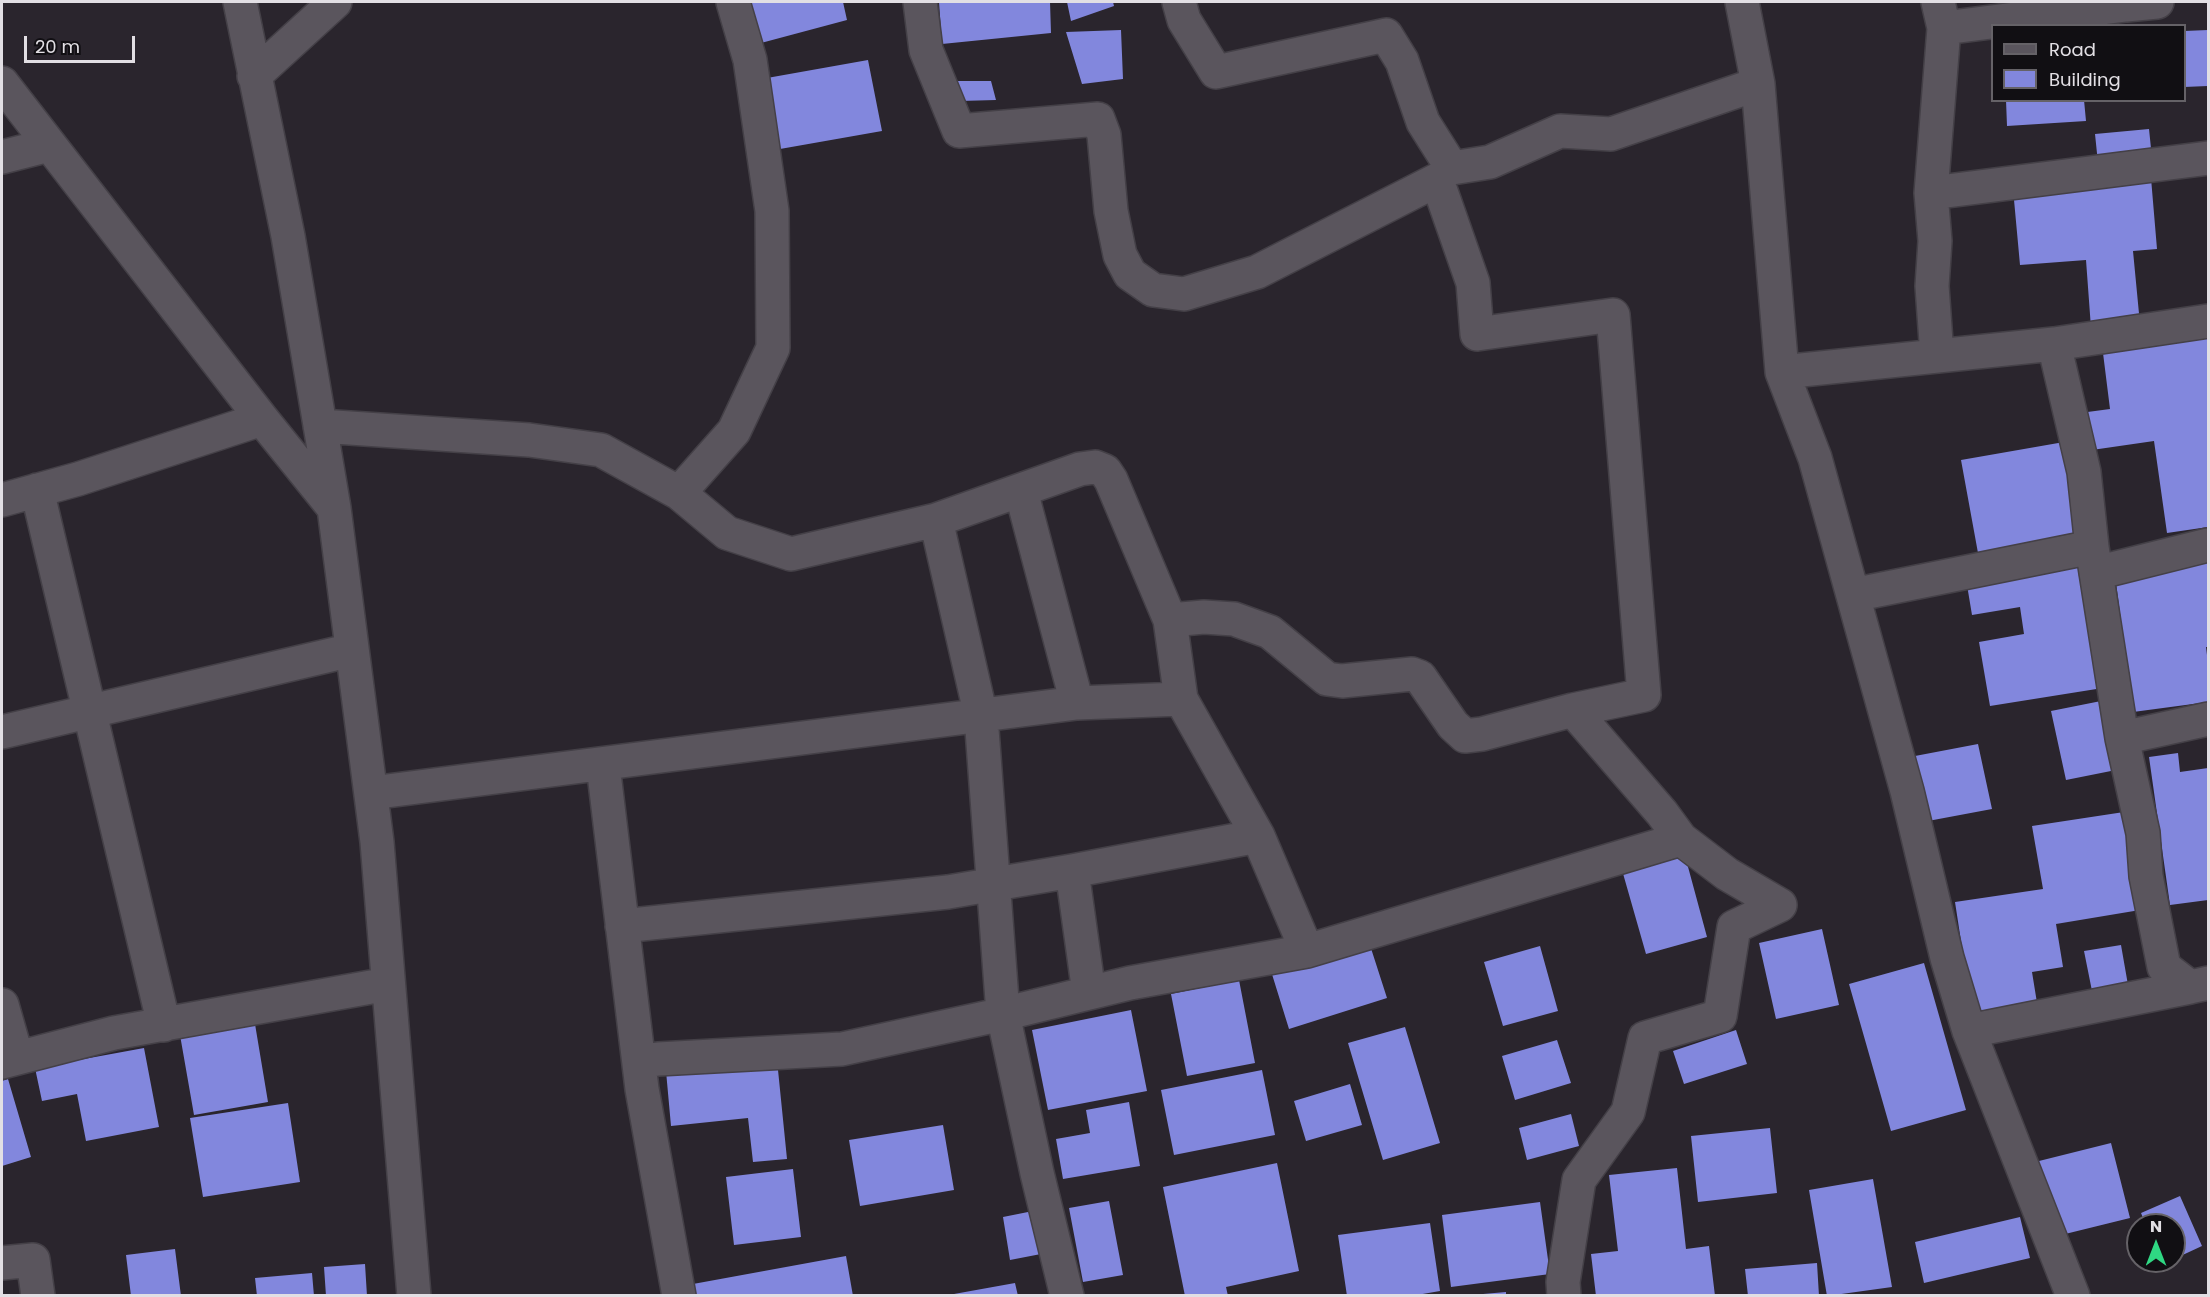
<!DOCTYPE html>
<style>
body{margin:0}
#map{position:relative;width:2210px;height:1297px;overflow:hidden;background:#2a252d;font-family:Poppins,sans-serif}
canvas{display:block}
.frame{position:absolute;inset:0;border:3px solid #e2dfe4;pointer-events:none}
.legend{position:absolute;left:1991px;top:24px;width:195px;height:78px;box-sizing:border-box;background:#110f13;border:2px solid #656267;margin:0;padding:8px 10px;list-style:none;font-size:18px;color:#e2dfe4}
.legend li{display:flex;align-items:center;gap:12px;height:30px}
.legend b{width:30px;border:2px solid #656267}
.north{position:absolute;left:2126px;top:1213px;width:60px;height:60px;box-sizing:border-box;background:#110f13;border:2px solid #656267;border-radius:50%;rotate:0deg;font-size:16px;font-weight:700;line-height:24px;text-align:center;color:#e2dfe4}
.north::after{content:'';display:block;margin:auto;width:21px;height:27px;background:#2fd883;clip-path:polygon(50% 0,100% 100%,50% 72%,0 100%)}
.scale{position:absolute;left:24px;top:36px;width:111px;height:27px;box-sizing:border-box;border:3px solid #e2dfe4;border-top:0;padding-left:8px;font-size:18px;line-height:21px;white-space:nowrap;color:#e2dfe4;-webkit-text-stroke:4px #110f13;paint-order:stroke}
</style>
<div id="map">
<canvas width="2210" height="1297"></canvas>
<div class="frame"></div>
<ul class="legend">
<li><b style="height:8px;background:#5a555d"></b>Road</li>
<li><b style="height:16px;background:#8287dd"></b>Building</li>
</ul>
<div class="north">N</div>
<div class="scale">20 m</div>
</div>
<script>
const ctx = document.querySelector('canvas').getContext('2d');
ctx.lineJoin = 'round';
function fillPath(path, color) { ctx.fillStyle = color; ctx.fill(path, 'evenodd'); }
const shape = rows => new Path2D(rows.map(r => 'M' + r).join(''));
function trace(path, color, width, dash) { ctx.strokeStyle = color; ctx.lineWidth = width; ctx.lineCap = dash ? 'butt' : 'round'; ctx.setLineDash(dash || []); ctx.stroke(path); }
fillPath(shape([
 [749,2,843,2,847,20,761,43],
 [939,2,1050,2,1051,33,942,44],
 [1067,2,1113,2,1114,6,1071,21],
 [1121,30,1123,79,1082,84,1066,32],
 [2208,30,2208,86,2184,87,2184,31],
 [868,60,882,131,780,149,767,78],
 [957,81,991,81,996,100,960,101],
 [2006,100,2084,100,2086,121,2007,126],
 [2149,129,2152,158,2098,163,2095,134],
 [2151,178,2157,249,2133,251,2140,324,2091,328,2086,260,2020,265,2013,189],
 [2208,338,2208,527,2167,533,2154,441,2085,451,2080,413,2110,409,2103,353],
 [2064,442,2080,536,1978,553,1961,460],
 [2208,562,2208,647,2206,647,2208,663,2208,702,2133,712,2115,575],
 [2090,565,2109,687,1990,706,1979,642,2024,634,2020,607,1972,615,1967,585],
 [2106,700,2121,769,2066,780,2051,711],
 [1978,744,1992,809,1928,821,1915,756],
 [2178,753,2180,772,2208,768,2208,900,2170,905,2149,757],
 [2124,812,2140,910,2056,924,2063,967,2032,972,2038,1009,1973,1019,1955,902,2043,889,2032,826],
 [1684,852,1707,937,1646,954,1622,870],
 [1822,929,1839,1005,1776,1019,1759,943],
 [1368,939,1387,998,1289,1029,1271,971],
 [2121,945,2128,985,2092,991,2084,951],
 [1540,946,1558,1011,1503,1026,1484,962],
 [1924,963,1966,1110,1891,1131,1849,984],
 [1239,980,1255,1063,1187,1076,1171,994],
 [1131,1010,1147,1091,1048,1110,1032,1030],
 [255,1024,268,1102,194,1115,180,1035],
 [1405,1027,1440,1143,1383,1160,1348,1043],
 [1736,1030,1747,1064,1684,1084,1673,1051],
 [1557,1040,1571,1083,1515,1100,1502,1056],
 [144,1048,159,1127,86,1141,77,1094,42,1101,35,1068],
 [777,1060,787,1159,753,1162,748,1118,671,1126,666,1071],
 [1262,1070,1275,1135,1174,1155,1161,1090],
 [8,1079,31,1157,2,1166,2,1081],
 [1350,1084,1362,1125,1306,1141,1294,1101],
 [1129,1102,1140,1166,1063,1179,1056,1139,1090,1133,1086,1110],
 [288,1103,300,1182,203,1197,190,1118],
 [1571,1114,1579,1146,1527,1160,1519,1128],
 [943,1125,954,1190,860,1206,849,1140],
 [1770,1128,1777,1193,1698,1202,1691,1136],
 [2111,1143,2130,1218,2053,1237,2035,1162],
 [1277,1163,1299,1271,1226,1287,1228,1296,1185,1296,1163,1187],
 [1677,1168,1686,1249,1709,1246,1715,1296,1596,1296,1591,1254,1618,1251,1609,1175],
 [793,1169,801,1237,734,1245,726,1177],
 [1873,1179,1892,1287,1827,1296,1809,1190],
 [2180,1196,2202,1246,2174,1259,2174,1225,2146,1225,2141,1213],
 [1109,1201,1123,1275,1083,1282,1069,1208],
 [1540,1202,1550,1274,1451,1287,1442,1215],
 [1033,1211,1041,1254,1010,1260,1003,1217],
 [2020,1217,2030,1258,1924,1283,1915,1242],
 [1430,1223,1440,1291,1411,1296,1347,1296,1338,1235],
 [175,1249,181,1296,131,1296,126,1255],
 [846,1256,853,1296,695,1296,693,1284],
 [1817,1263,1819,1296,1748,1296,1745,1269],
 [365,1264,367,1296,326,1296,324,1267],
 [312,1273,314,1296,257,1296,255,1278],
 [1015,1283,1018,1296,954,1296,954,1294],
 [1506,1292,1506,1296,1483,1296,1483,1294]
]), '#8287dd');
const street = shape([
 [240,2,288,236,334,508,377,842,414,1296],
 [920,2,926,50,959,131,1098,119,1104,135,1111,211,1120,255,1130,274,1153,290,1184,294,1257,272,1437,180,1473,283,1477,334,1613,315,1644,695,1573,710,1662,813,1681,839,1727,874,1780,905],
 [1179,2,1184,20,1216,72,1386,35,1402,61,1423,122,1452,168,1490,162,1560,131,1611,134,1758,84],
 [1742,2,1758,84,1782,372,1815,458,1907,791,1947,958,1969,1031,2073,1296],
 [2126,5,2157,2],
 [1944,28,2126,5,2126,2],
 [254,76,335,2],
 [2,83,262,419,333,507],
 [2,157,49,145],
 [1931,193,2208,158],
 [2054,344,2208,321],
 [1937,356,1932,286,1935,241,1931,193,1944,28,1938,2],
 [1782,372,2054,344,2084,472,2092,547,1853,595],
 [320,426,529,440,601,450,679,493,727,533,791,554,936,520,1080,469,1095,467,1105,471,1111,480,1170,620,1204,617,1234,619,1270,632,1327,679,1342,681,1412,674,1420,677,1453,725,1465,736,1482,734,1573,710],
 [37,490,164,1025],
 [1021,491,1077,703],
 [679,493,734,431,773,348,772,211,750,60,733,2],
 [2,500,78,479,262,419],
 [936,520,981,716,1003,1014,1037,1173,1067,1296],
 [2092,547,2122,738],
 [2096,573,2208,545],
 [1181,699,1258,836,1307,951],
 [2208,719,2122,738,2143,833,2146,876,2164,967,2190,987,2208,983],
 [2,732,352,650],
 [603,765,642,1089,679,1296],
 [371,793,1077,703,1181,699,1170,620],
 [1072,871,1089,993],
 [622,926,948,892,1072,871,1258,836],
 [2,1005,17,1058],
 [1969,1031,2190,987],
 [2,1062,114,1033,388,984],
 [639,1062,658,1059,842,1049,1003,1014,1130,983,1307,951,1681,839],
 [2,1263,33,1260,38,1296],
 [1564,1296,1563,1282,1579,1180,1628,1112,1645,1038,1720,1016,1734,927,1780,905]
]);
trace(street, '#444047', 36);
trace(street, '#5a555d', 33);
</script>
